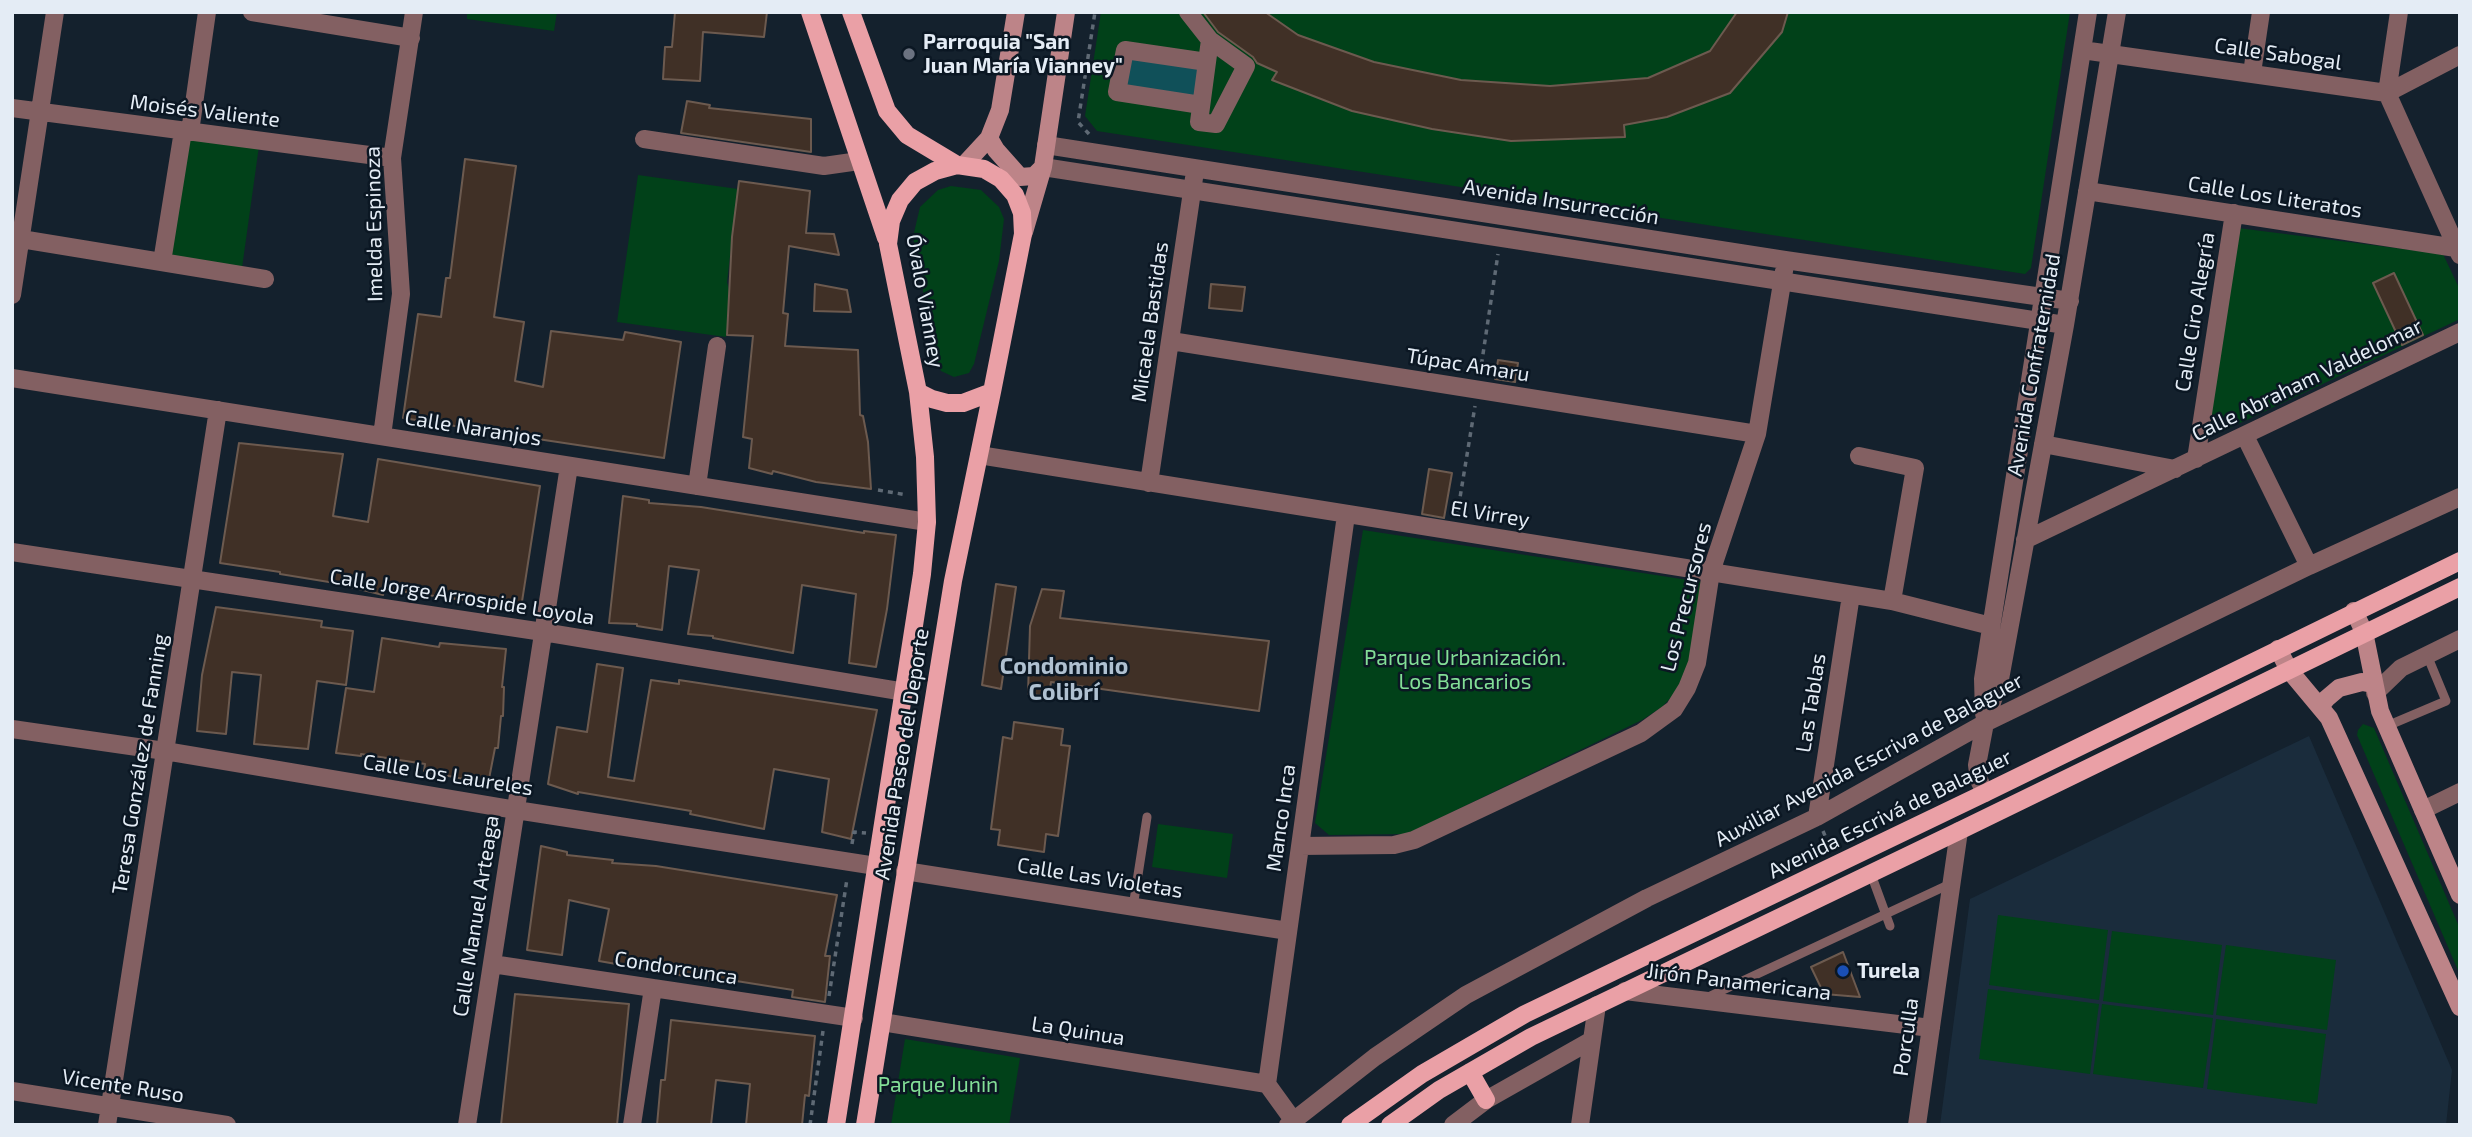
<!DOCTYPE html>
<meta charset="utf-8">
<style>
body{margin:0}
#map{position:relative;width:2472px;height:1137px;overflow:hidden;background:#14212d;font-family:"Exo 2",sans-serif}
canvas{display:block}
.frame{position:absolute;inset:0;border:14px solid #e4ecf5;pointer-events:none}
</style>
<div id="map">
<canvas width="2472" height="1137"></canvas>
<div class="frame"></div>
</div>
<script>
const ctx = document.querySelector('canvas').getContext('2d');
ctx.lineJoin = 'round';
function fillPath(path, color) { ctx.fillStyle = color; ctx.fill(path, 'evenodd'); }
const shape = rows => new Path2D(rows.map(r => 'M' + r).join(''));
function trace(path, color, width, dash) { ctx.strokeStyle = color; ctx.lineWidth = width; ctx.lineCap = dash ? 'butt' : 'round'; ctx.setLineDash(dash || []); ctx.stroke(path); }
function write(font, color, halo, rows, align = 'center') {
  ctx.font = font + ' "Exo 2",sans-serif'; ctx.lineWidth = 5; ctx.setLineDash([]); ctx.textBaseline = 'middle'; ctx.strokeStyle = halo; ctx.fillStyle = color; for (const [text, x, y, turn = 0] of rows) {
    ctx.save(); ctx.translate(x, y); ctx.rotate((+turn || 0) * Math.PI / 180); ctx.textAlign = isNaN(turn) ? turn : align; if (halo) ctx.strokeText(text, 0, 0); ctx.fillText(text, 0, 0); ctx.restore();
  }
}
fillPath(shape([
 [2309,736,2452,1070,2446,1125,1940,1125,1970,899]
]), '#1a2c3c');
fillPath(shape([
 [467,12,557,12,554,31,467,19],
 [1101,12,2070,12,2031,268,2025,274,1097,131,1085,116],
 [186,136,259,146,242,268,169,258],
 [638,175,738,189,727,282,730,293,726,337,617,322],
 [951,186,981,190,999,207,1004,219,999,261,974,364,969,373,954,377,941,371,936,361,913,237,920,207,938,190],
 [2238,228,2443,254,2460,290,2460,319,2219,433,2209,430],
 [1363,530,1701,582,1689,661,1679,689,1662,707,1642,720,1407,834,1329,835,1315,823],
 [2363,724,2374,728,2460,929,2460,975,2357,735,2358,730],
 [1158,824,1233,834,1227,878,1152,867],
 [1998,915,2108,930,2099,1000,1989,985],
 [2112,931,2222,945,2213,1015,2103,1001],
 [2226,945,2336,960,2327,1030,2216,1015],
 [1988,989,2099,1004,2090,1074,1979,1059],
 [2102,1004,2213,1018,2203,1088,2093,1074],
 [2216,1019,2326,1034,2317,1104,2207,1089],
 [905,1039,1020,1058,1009,1125,891,1125]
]), '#014119');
fillPath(shape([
 [1131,55,1201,67,1196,102,1125,90]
]), '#105059');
const building = shape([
 [675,12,767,12,764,37,703,32,700,81,663,79,665,47,672,47,675,12],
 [1203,12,1265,12,1298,35,1374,62,1461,80,1550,86,1648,78,1710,51,1737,12,1788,12,1782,32,1730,93,1667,117,1624,125,1625,137,1511,141,1432,129,1352,111,1272,80,1277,72,1257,63,1253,57,1218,32,1203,12],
 [687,101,710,105,709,108,811,119,811,152,681,133,687,101],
 [465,159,516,166,494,317,524,322,515,381,543,387,551,331,623,340,625,332,681,342,664,458,531,438,531,435,482,428,481,430,403,418,418,314,441,317,446,278,450,278,465,159],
 [739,181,810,191,806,233,834,234,839,255,789,246,783,313,788,314,785,346,858,350,860,415,863,416,868,442,871,489,816,482,773,471,772,474,749,468,752,439,743,437,753,336,727,335,732,237,739,181],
 [2394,273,2423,335,2402,345,2373,283,2394,273],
 [815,284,847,290,851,312,814,311,815,284],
 [1211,284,1245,287,1242,311,1209,308,1211,284],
 [1498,360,1518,363,1515,382,1495,379,1498,360],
 [239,443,343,454,333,516,368,522,378,459,540,486,521,608,384,589,383,595,335,583,280,574,280,572,220,563,239,443],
 [1429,469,1452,473,1444,518,1422,514,1429,469],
 [623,496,649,500,649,503,701,507,864,533,864,531,896,535,887,609,876,667,849,663,856,594,802,585,793,653,713,638,713,636,688,634,699,570,669,566,662,630,637,626,637,624,609,623,623,496],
 [996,584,1016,587,1001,689,982,685,996,584],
 [1042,589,1064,591,1060,618,1269,641,1259,711,1051,682,1049,696,1028,694,1030,626,1042,589],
 [216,607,322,621,321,627,353,631,346,685,317,681,308,749,254,744,261,675,232,672,226,734,197,731,202,675,216,607],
 [382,638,439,647,440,643,506,649,502,687,504,687,503,716,501,716,498,748,495,748,488,784,424,771,425,764,361,754,361,756,336,753,346,688,374,692,382,638],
 [597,664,623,668,608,777,634,781,651,680,679,684,679,680,877,710,851,839,822,832,829,779,774,769,764,829,690,814,691,811,578,792,578,794,548,784,557,727,587,732,597,664],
 [1014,722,1063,729,1061,745,1070,746,1058,836,1046,834,1044,852,998,845,1000,830,991,829,1003,737,1012,739,1014,722],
 [541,846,567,852,567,855,613,860,612,863,656,866,837,895,825,956,830,956,825,1002,792,997,793,990,730,980,730,984,599,961,609,909,569,900,562,955,527,950,541,846],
 [1843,952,1860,997,1824,994,1811,967,1843,952],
 [515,994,629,1004,617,1125,501,1125,515,994],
 [671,1020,815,1036,809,1096,805,1095,802,1125,746,1125,750,1084,716,1080,711,1125,657,1125,661,1080,665,1080,671,1020]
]);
fillPath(building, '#403026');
trace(building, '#6c5a4f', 2);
trace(shape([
 [1089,134,1078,122,1095,12],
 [1480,374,1498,254],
 [878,490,907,495],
 [1457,516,1475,406],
 [1823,831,1831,850],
 [852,844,854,832,866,833],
 [829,996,847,879],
 [810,1125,823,1031]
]), '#5f6a75', 3.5, [5, 5]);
trace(shape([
 [2387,726,2446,701,2427,655],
 [1871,874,1890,926],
 [1133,907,1147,817],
 [1706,998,1950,884]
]), '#836062', 9);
trace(shape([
 [252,12,411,38],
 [1188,12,1210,40],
 [2399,12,2387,93,2460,255],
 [2082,50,2387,93,2460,55],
 [2252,73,2261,12],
 [1201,105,1117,92,1125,50,1207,62,1199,122,1216,124,1246,66,1210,40,1207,62],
 [12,108,392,158],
 [190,132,207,12],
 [644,139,824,166,859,161],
 [1046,145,1785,260,2070,301],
 [1043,167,2065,325],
 [2087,191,2456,248],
 [21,239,265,279],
 [162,262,183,131],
 [12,295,55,12],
 [1171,341,1757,434],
 [12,378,927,522],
 [382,436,401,294,392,158,414,12],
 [2245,436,2309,566],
 [2043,444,2175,469],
 [979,455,1892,601,1991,626],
 [1859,456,1915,468,1892,601],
 [2196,459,2234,213],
 [1149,483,1194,178],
 [697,486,717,346],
 [2025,540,2460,332],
 [12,552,543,632,905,692],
 [2375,693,2401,668,2460,639],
 [1984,714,1983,679,2088,12],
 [12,729,165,751,516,810,876,866],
 [1985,793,1979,780,1977,765,1985,723,2000,679,2065,325,2117,12],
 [2423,810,2460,792],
 [1817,817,1851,595],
 [1300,846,1394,845,1414,840,1641,733,1674,709,1687,688,1697,663,1711,572,1757,434,1784,271],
 [905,871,1288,931],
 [492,964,854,1018],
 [1625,991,1931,1028],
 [882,1022,1267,1084],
 [12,1091,227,1125],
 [1293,1120,1267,1084,1346,515],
 [107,1125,218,410],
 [467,1125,569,466],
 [632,1125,653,988],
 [1288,1125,1375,1057,1466,995,1647,898,1817,817,1985,723,2309,566,2460,497],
 [1453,1125,1486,1100,1592,1040],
 [1580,1125,1597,1005],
 [1917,1125,1959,831]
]), '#836062', 18);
trace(shape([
 [989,138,996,150,1020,177,1034,176,1043,167],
 [964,165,989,138,1000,110,1016,12],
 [1024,232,1043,167,1066,12],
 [2354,611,2364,632,2380,711,2460,895],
 [2278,649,2289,670,2329,718,2460,1007],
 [2320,707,2326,699,2339,688,2362,682,2373,684]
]), '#bd8488', 18);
trace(shape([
 [810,12,886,238],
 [851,12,887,111,907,135,957,165],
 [957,165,984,169,1001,179,1015,195,1022,213,1023,234,992,392,963,403,947,403,932,399,918,392,888,244,891,221,900,200,915,182,935,171,957,165],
 [1470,1072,1486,1100],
 [836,1125,922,574,927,522,925,457,918,392],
 [865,1125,953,581,992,392],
 [1350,1125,1422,1074,1525,1014,1985,793,2460,561],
 [1390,1125,1439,1090,1531,1037,1959,831,2460,587]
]), '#eaa0a6', 18);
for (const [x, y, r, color] of [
 [909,54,7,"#6b7280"],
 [1843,971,7,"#1a4fb4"]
]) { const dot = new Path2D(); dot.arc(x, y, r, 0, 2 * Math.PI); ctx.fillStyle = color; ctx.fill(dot); trace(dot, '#0b1723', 2.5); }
write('bold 21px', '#e4ecf5', '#0b1723', [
 ["Parroquia \"San",923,42],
 ["Juan María Vianney\"",923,66],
 ["Turela",1857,971]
], 'left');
write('21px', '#e4ecf5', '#0b1723', [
 ["Calle Sabogal",2278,54,8],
 ["Moisés Valiente",205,111,7],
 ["Calle Los Literatos",2275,197,9],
 ["Avenida Insurrección",1561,202,9],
 ["Imelda Espinoza",374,224,-91],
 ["Óvalo Vianney",925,301,80],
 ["Calle Ciro Alegría",2195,312,-81],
 ["Micaela Bastidas",1150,322,-82],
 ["Túpac Amaru",1468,365,9],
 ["Avenida Confraternidad",2034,365,-80],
 ["Calle Abraham Valdelomar",2307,380,-26],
 ["Calle Naranjos",473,428,9],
 ["El Virrey",1490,514,9],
 ["Calle Jorge Arrospide Loyola",462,597,9],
 ["Los Precursores",1686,597,-76],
 ["Las Tablas",1811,703,-81],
 ["Avenida Paseo del Deporte",902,754,-81],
 ["Auxiliar Avenida Escriva de Balaguer",1869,760,-28],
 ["Teresa González de Fanning",140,764,-81],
 ["Calle Los Laureles",448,775,9],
 ["Avenida Escrivá de Balaguer",1890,814,-26],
 ["Manco Inca",1281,818,-82],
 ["Calle Las Violetas",1100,878,9],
 ["Calle Manuel Arteaga",476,916,-81],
 ["Condorcunca",676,968,9],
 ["Jirón Panamericana",1739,982,7],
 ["La Quinua",1078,1031,9],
 ["Porculla",1906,1037,-82],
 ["Vicente Ruso",123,1086,9]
]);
write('21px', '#83df97', '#0b1723', [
 ["Parque Urbanización.",1465,658],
 ["Los Bancarios",1465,682],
 ["Parque Junin",938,1085]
]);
write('bold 23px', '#b0c1d1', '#0b1723', [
 ["Condominio",1064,666],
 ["Colibrí",1064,692]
]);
</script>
